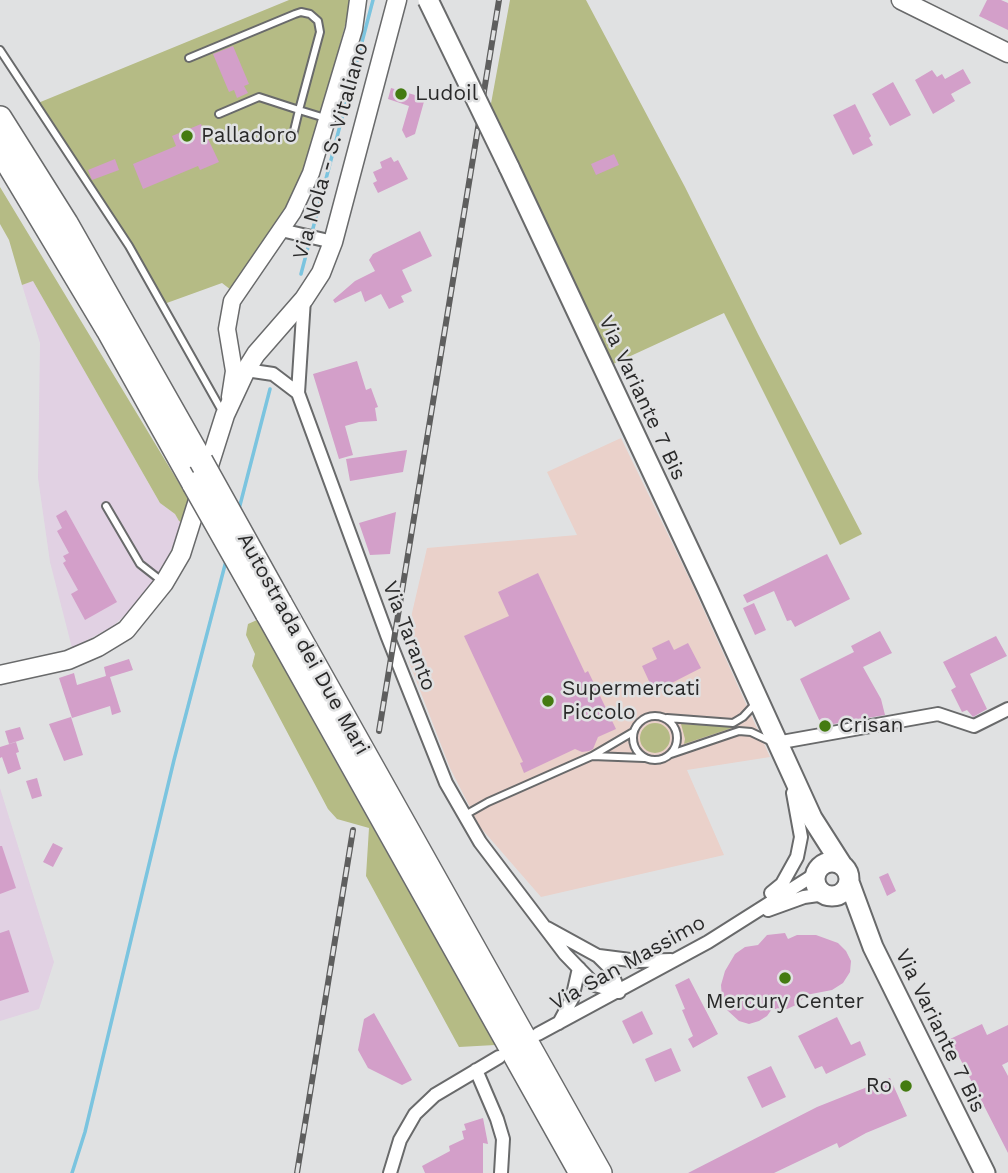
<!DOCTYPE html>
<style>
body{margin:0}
canvas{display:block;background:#e0e1e2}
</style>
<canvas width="1008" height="1173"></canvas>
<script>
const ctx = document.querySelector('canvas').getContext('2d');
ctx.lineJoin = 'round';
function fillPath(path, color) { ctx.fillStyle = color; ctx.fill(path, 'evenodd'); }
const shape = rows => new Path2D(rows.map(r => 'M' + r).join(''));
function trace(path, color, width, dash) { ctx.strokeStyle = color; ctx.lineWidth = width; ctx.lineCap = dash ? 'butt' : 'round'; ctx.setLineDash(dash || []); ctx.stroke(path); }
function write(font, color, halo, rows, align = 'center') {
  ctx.font = font + ' "Work Sans",sans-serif'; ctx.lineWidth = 5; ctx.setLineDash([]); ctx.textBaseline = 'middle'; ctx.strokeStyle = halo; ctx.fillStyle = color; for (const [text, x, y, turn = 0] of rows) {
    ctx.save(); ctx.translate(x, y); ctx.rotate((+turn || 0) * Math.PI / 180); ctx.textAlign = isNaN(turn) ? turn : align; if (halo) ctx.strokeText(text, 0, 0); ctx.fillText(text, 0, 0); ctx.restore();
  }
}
fillPath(shape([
 [621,438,692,584,770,757,687,770,724,855,541,897,480,827,450,768,409,662,409,626,427,548,577,535,547,472]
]), '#ead1ca');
fillPath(shape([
 [33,281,160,503,175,514,179,521,183,523,165,563,139,602,112,627,72,648,50,562,38,478,40,343,22,285],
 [0,788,54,962,39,1009,0,1021]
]), '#e1d1e3');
fillPath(shape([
 [289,0,352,0,301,186,231,290,222,283,164,304,125,232,90,183,38,103],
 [510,0,586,0,685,187,758,334,862,534,840,545,724,313,611,365,490,109],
 [0,187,191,503,183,523,179,521,175,514,160,503,33,281,22,285,9,240,0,224],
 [257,620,336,762,495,1045,459,1047,366,876,369,828,337,819,328,809,252,666,255,654,246,635,247,629,248,624],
 '640 738a15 15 0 1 1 30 0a15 15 0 1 1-30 0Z',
 [681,724,735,727,684,744,685,739]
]), '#b5bb85');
trace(shape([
 [301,274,373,0],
 [239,509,270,389],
 [72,1173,85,1132,174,760,226,561]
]), '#7bc4df', 3.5);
fillPath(shape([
 [987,0,1001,0,1008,3,1008,30,979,16],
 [233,46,249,84,244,86,248,93,237,98,234,90,229,92,213,54],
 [963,69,971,83,951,94,955,101,933,114,915,80,932,70,937,77,942,74,945,79],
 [893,82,911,115,890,126,872,94],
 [391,88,425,98,415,134,406,138,402,130,409,106,388,99],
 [855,104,871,136,869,138,873,145,853,155,833,115],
 [201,124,219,162,200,170,198,166,143,189,133,164,176,146,172,136],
 [614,154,619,165,596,175,591,164],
 [391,157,394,162,398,160,408,179,378,193,373,183,377,181,373,172,382,168,380,162],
 [115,159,119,170,92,180,88,170],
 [420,231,432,256,402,270,412,291,401,296,404,302,389,309,381,294,365,302,361,291,335,303,333,300,355,281,375,271,369,260,373,254],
 [357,361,366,390,371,388,378,407,375,408,377,421,359,422,345,426,353,455,339,459,313,374],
 [407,450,403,472,350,481,346,459],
 [66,510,117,602,85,620,71,594,78,590,63,563,66,561,63,556,69,553,57,531,62,528,56,516],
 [396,512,390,554,370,555,359,523],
 [827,554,850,599,795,627,791,620,787,621,774,591,747,603,743,595],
 [538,573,585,673,588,671,616,729,598,737,593,749,589,751,582,752,575,749,524,773,520,763,523,762,464,636,509,616,498,592],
 [754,603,766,630,755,635,743,608],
 [880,631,892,653,863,667,881,699,885,715,822,726,800,679,854,652,851,646],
 [996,636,1007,656,970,674,987,709,973,717,967,710,962,712,951,690,956,687,943,662],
 [669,640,674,650,688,643,701,668,654,692,642,666,657,659,652,648],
 [129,659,133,670,110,677,121,712,112,715,110,706,72,718,59,678,74,673,77,685,106,676,104,667],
 [71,717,83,755,64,761,49,724],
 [20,727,24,739,9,744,5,731],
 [16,742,19,752,16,753,21,769,8,774,2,757,0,758,0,747],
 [37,778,42,796,32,799,26,781],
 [53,843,63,848,53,867,43,862],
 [0,846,2,846,16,888,0,894],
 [888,873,896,891,887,896,879,877],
 [9,930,29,992,0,1001,0,933],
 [785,933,788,939,797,935,816,935,838,943,846,951,851,961,850,972,843,983,832,990,806,995,798,1004,787,1009,772,1009,767,1016,759,1021,749,1024,739,1021,727,1010,722,998,721,985,725,971,735,954,745,947,758,945,767,935],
 [689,978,718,1034,693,1048,688,1039,693,1036,682,1010,685,1009,675,985],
 [642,1011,653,1034,633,1044,622,1021],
 [374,1013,412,1080,402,1085,368,1068,358,1050,364,1019],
 [837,1017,851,1045,860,1041,866,1055,826,1074,822,1066,815,1069,798,1036],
 [982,1024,987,1035,1008,1025,1008,1062,1002,1065,1008,1076,1008,1153,950,1039],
 [671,1048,681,1071,655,1082,645,1059],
 [771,1066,786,1097,762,1108,747,1077],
 [890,1078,907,1116,866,1133,839,1148,837,1143,774,1173,688,1173,817,1107],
 [483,1118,488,1144,483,1143,483,1173,425,1173,422,1166,450,1151,449,1146,464,1139,462,1131,466,1130,464,1124]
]), '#d39fc9');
const service = shape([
 [0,50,129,246,222,411],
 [189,58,295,14,301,12,310,14,318,21,320,32,299,110,325,118],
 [219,114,259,97,299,110,293,135],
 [106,506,140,564,163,582],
 '633 738a22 22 0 1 1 44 0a22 22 0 1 1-44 0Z',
 [667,718,733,723,743,717,756,703],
 [633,732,592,756,644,758],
 [671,754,739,731,751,732,770,741],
 [465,815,488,802,592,756]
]);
const minor = shape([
 [281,230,333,242],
 [246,370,273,374,298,393,387,635,446,783,480,842,565,954,595,985,619,992],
 [298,393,304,299],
 [776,743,938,714,974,726,1008,709],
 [771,893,782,884,797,857,801,837,793,793],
 [768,910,804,897,825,894],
 [547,928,598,956,610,968,619,992],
 [599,956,638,961,671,960],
 [559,1023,572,999,579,968],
 [538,1034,708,942,817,873],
 [476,1070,497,1119,503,1139,501,1173],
 [390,1173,400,1140,415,1114,435,1095,499,1057]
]);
const tertiary = shape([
 [230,397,234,371,227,329,232,301,293,212,311,173,354,29,358,0]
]);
const secondary = shape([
 [901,0,1008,53],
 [0,675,68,660,98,647,126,630,164,583,181,554,225,415,246,370,256,354,304,299,321,273,333,242,397,0]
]);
const primary = shape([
 [509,167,708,590,812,818,842,865],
 '815 879a17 17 0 1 1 34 0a17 17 0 1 1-34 0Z',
 [849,882,873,947,985,1173]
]);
const motorway = shape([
 [0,118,66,223,201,461],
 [0,150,108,330,194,484],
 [280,603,600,1173],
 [267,613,581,1173]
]);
trace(service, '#696a6b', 10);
trace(minor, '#696a6b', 16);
trace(tertiary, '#696a6b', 19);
trace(secondary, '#696a6b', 21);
trace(primary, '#696a6b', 23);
trace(motorway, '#696a6b', 26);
trace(service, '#fff', 6);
trace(minor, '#fff', 12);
trace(tertiary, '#fff', 16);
trace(secondary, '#fff', 18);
trace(primary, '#fff', 19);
trace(motorway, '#fff', 23);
const rail = shape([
 [379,731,499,0],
 [297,1173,353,830]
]);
trace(rail, '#5e5e5e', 6);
trace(rail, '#e0e1e2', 3.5, [10]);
const primaryBridge = shape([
 [428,0,509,167]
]);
const motorwayBridge = shape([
 [201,461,280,603],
 [194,484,267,613]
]);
trace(primaryBridge, '#696a6b', 23, []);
trace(motorwayBridge, '#696a6b', 26, []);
trace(primaryBridge, '#fff', 19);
trace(motorwayBridge, '#fff', 23);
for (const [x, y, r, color] of [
 [401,94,7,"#447b11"],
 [187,136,7,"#447b11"],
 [548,701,7,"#447b11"],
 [825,726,7,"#447b11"],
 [785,978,7,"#447b11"],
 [906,1086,7,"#447b11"]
]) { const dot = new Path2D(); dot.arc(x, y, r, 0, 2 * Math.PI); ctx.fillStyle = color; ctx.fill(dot); trace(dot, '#e0e1e2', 2.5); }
write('21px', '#292929', '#e0e1e2', [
 ["Ludoil",415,94],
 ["Palladoro",201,136],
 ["Supermercati",562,689],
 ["Piccolo",562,713],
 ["Crisan",839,726],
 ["Mercury Center",785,1002,"center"],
 ["Ro",892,1086,"right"]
], 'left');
write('21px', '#292929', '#e0e1e2', [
 ["Via Nola - S. Vitaliano",331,151,-74],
 ["Via Variante 7 Bis",642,398,65],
 ["Via Taranto",409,636,69],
 ["Autostrada dei Due Mari",303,644,61],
 ["Via San Massimo",628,963,-29],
 ["Via Variante 7 Bis",940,1031,64]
]);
</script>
